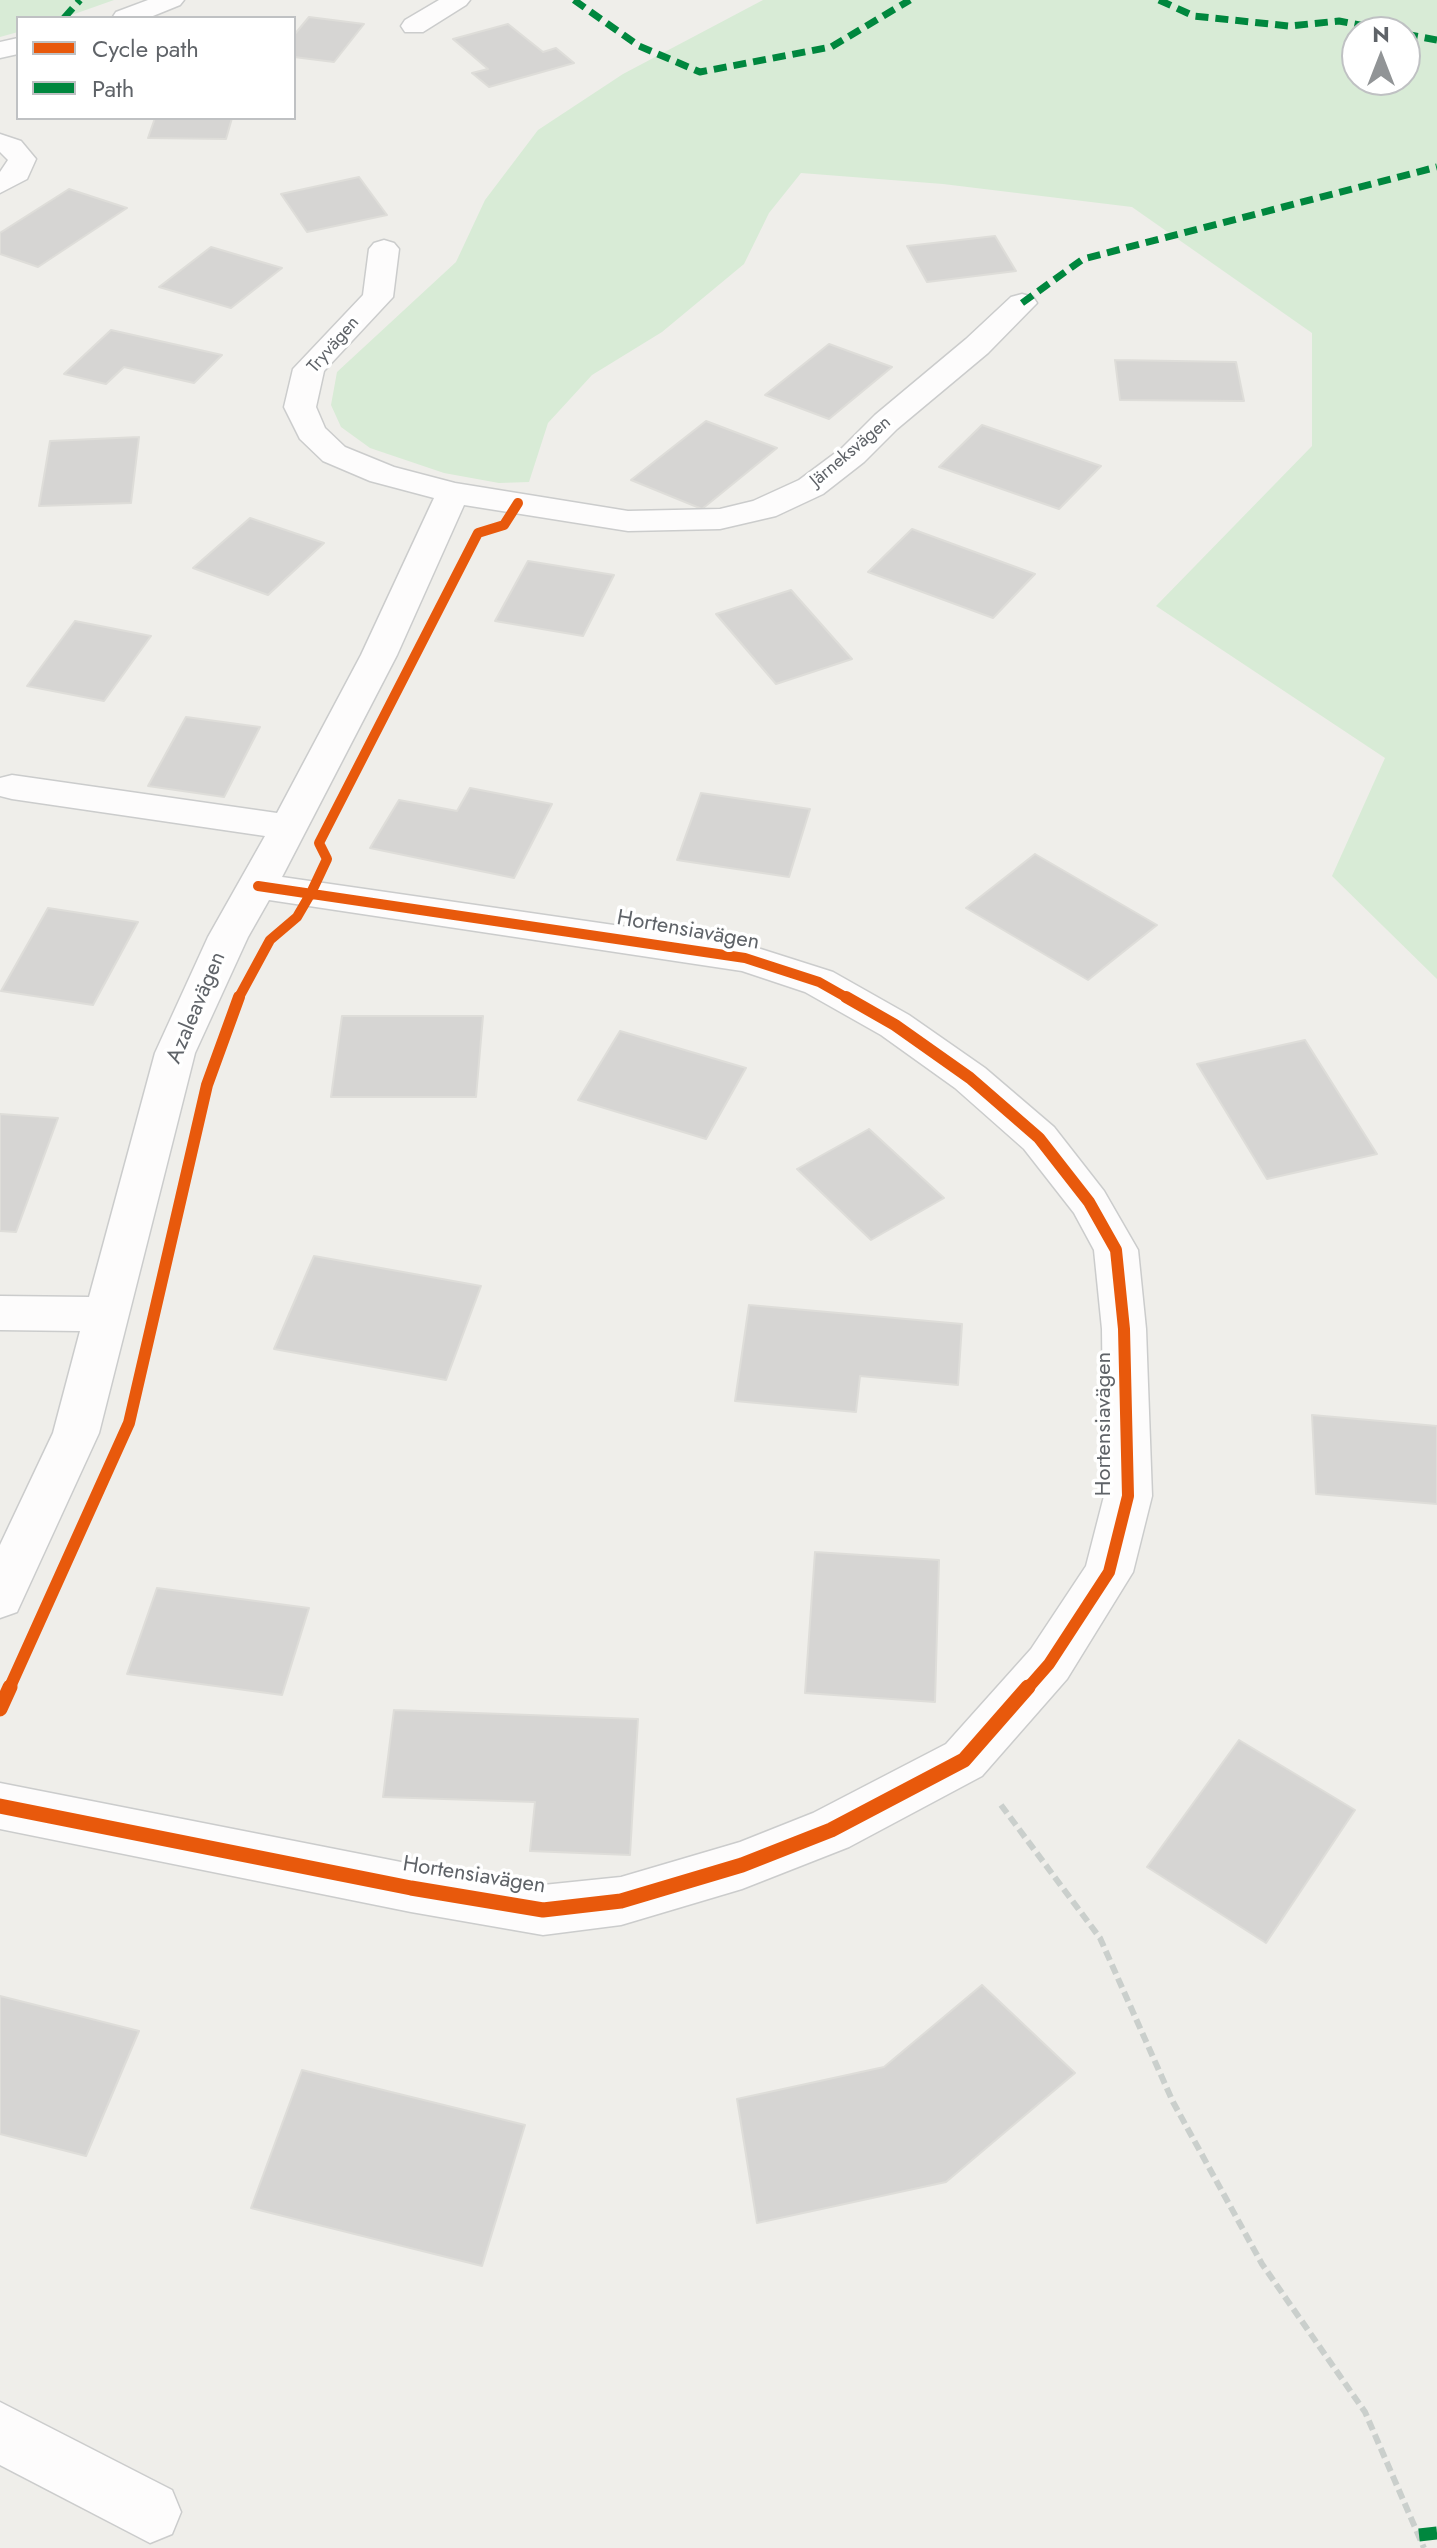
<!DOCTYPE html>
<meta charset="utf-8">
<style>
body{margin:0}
#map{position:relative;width:1437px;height:2548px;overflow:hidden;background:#efeeea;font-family:Jost,sans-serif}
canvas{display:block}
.legend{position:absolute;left:16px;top:16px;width:280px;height:104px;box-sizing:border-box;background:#fff;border:2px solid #bfc1c3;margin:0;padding:10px 14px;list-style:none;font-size:24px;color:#5f6368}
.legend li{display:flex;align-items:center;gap:16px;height:40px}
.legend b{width:40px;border:2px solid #bfc1c3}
.north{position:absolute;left:1341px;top:16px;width:80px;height:80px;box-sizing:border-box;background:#fff;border:2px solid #bfc1c3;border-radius:50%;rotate:0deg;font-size:22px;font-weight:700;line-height:32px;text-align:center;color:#5f6368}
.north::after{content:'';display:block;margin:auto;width:28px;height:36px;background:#919496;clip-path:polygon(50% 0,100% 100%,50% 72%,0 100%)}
</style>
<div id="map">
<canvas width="1437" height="2548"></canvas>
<ul class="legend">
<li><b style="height:10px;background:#e8590c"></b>Cycle path</li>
<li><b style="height:10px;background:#00873e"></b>Path</li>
</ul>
<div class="north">N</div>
</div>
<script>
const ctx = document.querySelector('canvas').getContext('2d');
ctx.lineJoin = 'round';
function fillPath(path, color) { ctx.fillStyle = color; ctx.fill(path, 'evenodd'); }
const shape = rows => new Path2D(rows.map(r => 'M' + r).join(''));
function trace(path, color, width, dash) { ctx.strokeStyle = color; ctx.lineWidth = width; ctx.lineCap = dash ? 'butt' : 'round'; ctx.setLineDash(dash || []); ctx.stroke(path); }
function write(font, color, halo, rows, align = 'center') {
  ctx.font = font + ' Jost,sans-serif'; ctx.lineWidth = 7; ctx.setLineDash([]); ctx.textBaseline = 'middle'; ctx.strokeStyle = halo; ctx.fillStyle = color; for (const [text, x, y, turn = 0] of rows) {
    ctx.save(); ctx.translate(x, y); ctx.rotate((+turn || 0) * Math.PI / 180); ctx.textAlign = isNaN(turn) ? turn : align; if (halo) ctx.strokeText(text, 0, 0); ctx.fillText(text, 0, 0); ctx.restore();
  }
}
fillPath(shape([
 [0,0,114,0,63,18,18,18,18,32,0,37],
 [763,0,1437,0,1437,979,1332,876,1385,758,1156,606,1312,446,1312,333,1132,207,943,184,801,173,769,213,744,264,662,332,592,375,548,423,529,482,499,483,444,473,370,448,341,427,331,405,337,372,456,262,485,200,538,130,623,74],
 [1357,32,1405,32,1405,80,1357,80]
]), '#d8ebd6');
const building = shape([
 [309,17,364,24,334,62,294,57,294,35,309,17],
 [508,24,543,52,556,48,574,63,489,87,472,73,488,69,453,39,508,24],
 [155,118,232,118,226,139,148,138,155,118],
 [359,177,387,215,307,232,281,194,359,177],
 [69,189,127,208,38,267,0,254,0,233,69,189],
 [995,236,1016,271,927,282,907,246,995,236],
 [211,247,282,268,231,308,159,287,211,247],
 [111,330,222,355,194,383,124,367,106,384,64,374,111,330],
 [829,344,892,367,829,419,765,395,829,344],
 [1115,360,1236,362,1244,401,1120,400,1115,360],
 [706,421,777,448,702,509,631,480,706,421],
 [982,425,1101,466,1059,509,939,467,982,425],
 [139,437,131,503,39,506,50,441,139,437],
 [250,518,324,543,268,595,193,568,250,518],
 [912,529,1035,574,993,618,868,572,912,529],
 [528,561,614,575,583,636,495,621,528,561],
 [791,590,852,659,776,684,716,614,791,590],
 [75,621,151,636,104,701,27,686,75,621],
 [186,717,260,727,224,797,148,786,186,717],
 [470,788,552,804,514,878,370,848,399,800,457,811,470,788],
 [701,793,810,809,789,877,677,860,701,793],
 [1035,854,1157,925,1088,980,966,908,1035,854],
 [48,908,138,922,93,1005,1,991,48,908],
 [342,1016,483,1016,476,1097,331,1097,342,1016],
 [620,1031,746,1068,706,1139,578,1100,620,1031],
 [1305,1040,1377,1154,1267,1179,1197,1064,1305,1040],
 [0,1114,58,1118,16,1232,0,1231,0,1114],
 [869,1129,944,1198,871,1240,797,1169,869,1129],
 [314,1256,481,1286,446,1380,274,1349,314,1256],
 [749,1305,962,1324,958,1385,860,1376,856,1412,735,1401,749,1305],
 [1312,1415,1437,1426,1437,1504,1316,1494,1312,1415],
 [815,1552,939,1560,935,1702,805,1693,815,1552],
 [157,1588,309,1608,282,1695,127,1674,157,1588],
 [394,1710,638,1719,630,1855,530,1851,535,1802,383,1797,394,1710],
 [1239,1740,1355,1810,1266,1943,1147,1867,1239,1740],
 [982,1985,1075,2073,946,2182,757,2223,737,2099,884,2067,982,1985],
 [0,1996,139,2031,86,2156,0,2134,0,1996],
 [302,2070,525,2125,482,2266,251,2208,302,2070]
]);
fillPath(building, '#d6d5d3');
trace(building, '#deddd9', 2);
const minor = shape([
 [148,0,184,0,180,5,148,18,112,18,116,12,148,0],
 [439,0,470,0,466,5,423,32,405,32,401,26,405,20,439,0],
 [18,38,18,54,0,58,0,42,18,38],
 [0,134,21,141,36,159,27,179,0,193,0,172,8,160,0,152,0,134],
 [384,240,394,243,399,249,393,297,324,371,316,407,325,428,345,447,394,467,455,483,628,511,720,509,753,501,799,480,842,448,875,415,966,339,1011,297,1022,294,1033,297,1037,303,988,353,897,429,864,462,823,494,776,516,720,529,628,531,464,505,397,655,282,877,745,944,833,972,909,1015,985,1068,1054,1127,1104,1191,1138,1250,1146,1329,1152,1496,1133,1572,1067,1679,982,1776,849,1847,742,1889,621,1925,543,1935,411,1912,0,1829,0,1783,411,1864,543,1885,621,1877,740,1842,813,1813,946,1744,1031,1649,1086,1566,1104,1496,1102,1329,1094,1250,1074,1213,1024,1149,955,1088,881,1035,805,992,742,971,269,900,248,937,195,1053,99,1433,17,1612,0,1618,0,1545,53,1433,80,1331,0,1330,0,1296,89,1297,155,1053,208,937,265,836,12,799,0,796,0,778,12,775,277,813,361,655,434,498,370,481,323,461,300,439,284,407,293,369,363,295,369,249,374,243,384,240],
 [0,2402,172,2490,181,2512,172,2534,150,2543,0,2465,0,2402]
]);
trace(minor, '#cbcccc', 3);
trace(shape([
 [1001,1805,1100,1938,1173,2102,1262,2264,1365,2412,1424,2548]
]), '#cacfcc', 6, [10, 5]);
fillPath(minor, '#fdfcfc');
trace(shape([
 [574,0,639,46,700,72,831,47,910,0],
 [1159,0,1194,16,1289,26,1339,21,1397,32],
 [64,18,80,0],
 [1405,34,1437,40],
 [1022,303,1083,259,1437,167]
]), '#00873e', 7, [13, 7]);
trace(shape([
 [1419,2535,1437,2533]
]), '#00873e', 13, [25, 13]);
trace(shape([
 [258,886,745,958,819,982,849,999],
 [238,999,270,940,297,917,311,893,327,859,319,843,478,533,504,525,518,503]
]), '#e8590c', 10);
trace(shape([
 [846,997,895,1025,970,1078,1039,1138,1089,1202,1116,1250,1124,1329,1128,1496,1109,1572,1049,1664,1027,1689],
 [9,1689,129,1423,207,1085,239,997]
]), '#e8590c', 12);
trace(shape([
 [0,1709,10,1687],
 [0,1806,411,1888,543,1910,621,1901,742,1865,831,1830,964,1760,1028,1687]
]), '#e8590c', 15);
write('18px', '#5f6368', '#fff', [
 ["Tryvägen",334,345,-49],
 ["Järneksvägen",851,452,-40]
]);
write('22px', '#5f6368', '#fff', [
 ["Hortensiavägen",688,931,10],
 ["Azaleavägen",197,1008,-67],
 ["Hortensiavägen",1105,1424,-90],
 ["Hortensiavägen",474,1876,9]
]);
</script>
